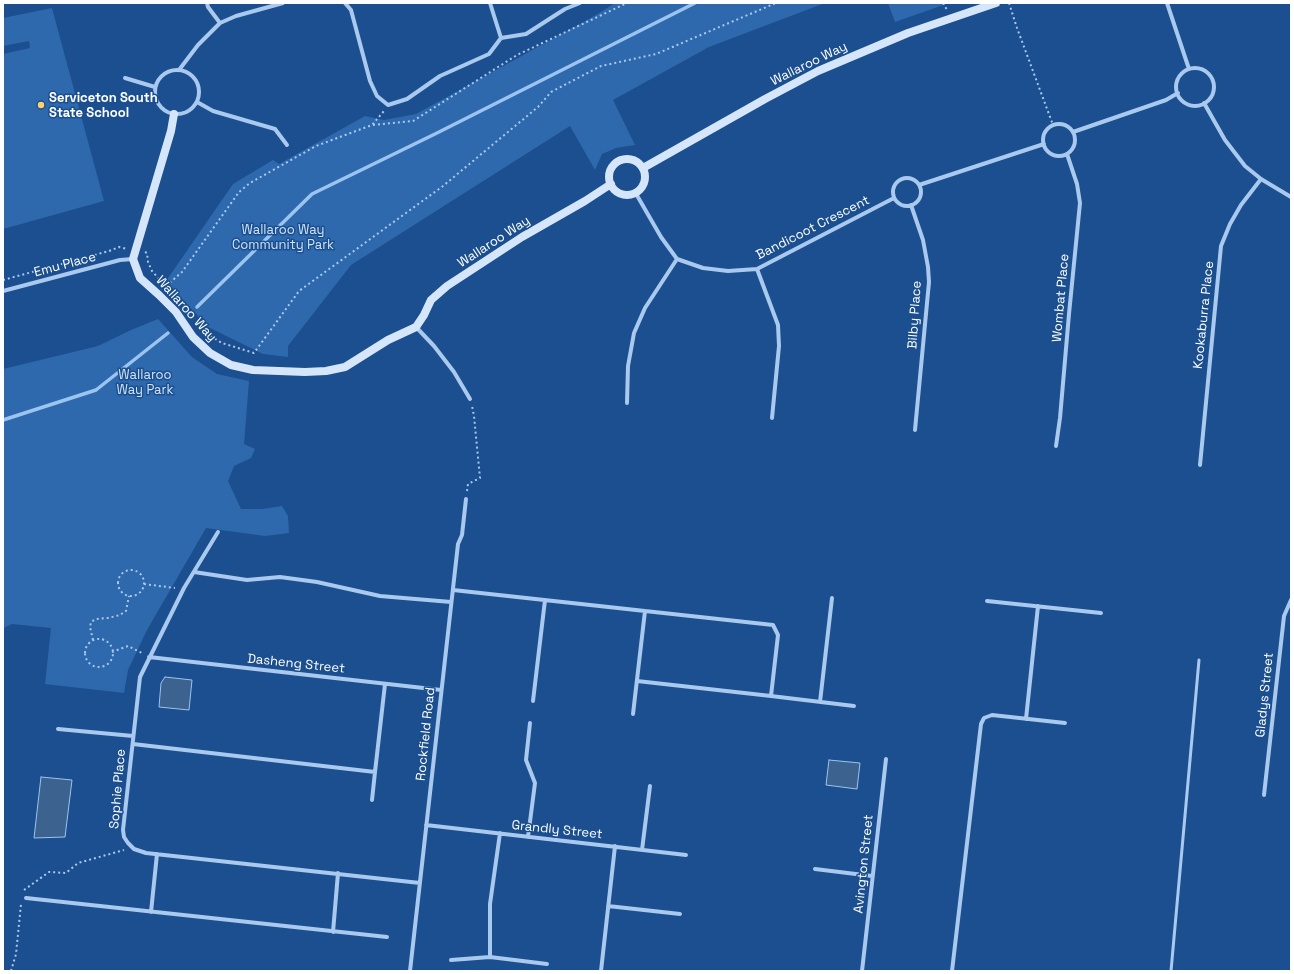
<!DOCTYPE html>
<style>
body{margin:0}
#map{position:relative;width:1294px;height:974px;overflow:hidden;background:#1b4f8f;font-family:"Space Grotesk",sans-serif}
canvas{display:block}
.frame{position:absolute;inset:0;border:4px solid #fff;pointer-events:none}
</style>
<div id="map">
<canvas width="1294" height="974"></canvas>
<div class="frame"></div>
</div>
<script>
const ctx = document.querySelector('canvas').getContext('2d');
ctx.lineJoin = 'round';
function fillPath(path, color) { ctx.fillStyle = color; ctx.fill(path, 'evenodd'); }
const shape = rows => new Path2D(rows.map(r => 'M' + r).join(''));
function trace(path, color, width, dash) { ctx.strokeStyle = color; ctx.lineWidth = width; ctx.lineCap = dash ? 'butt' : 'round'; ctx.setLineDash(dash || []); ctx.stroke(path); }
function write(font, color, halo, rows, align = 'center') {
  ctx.font = font + ' "Space Grotesk",sans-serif'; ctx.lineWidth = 3; ctx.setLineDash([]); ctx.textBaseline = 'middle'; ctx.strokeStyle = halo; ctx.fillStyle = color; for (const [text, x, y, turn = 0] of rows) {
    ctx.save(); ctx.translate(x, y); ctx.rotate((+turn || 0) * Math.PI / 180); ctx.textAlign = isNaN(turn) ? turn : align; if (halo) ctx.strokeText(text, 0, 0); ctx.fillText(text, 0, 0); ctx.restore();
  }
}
fillPath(shape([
 [615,3,825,3,709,47,613,100,635,145,616,148,602,154,595,170,570,126,351,265,288,346,288,357,263,354,208,327,166,281,233,184,273,160,279,164,365,116,384,120,416,114,596,15],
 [888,3,949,3,895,22],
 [52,8,104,201,3,229,3,54,30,48,29,41,3,46,3,18],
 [158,319,192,357,217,374,249,381,244,444,255,449,251,458,234,466,228,481,241,509,262,509,282,506,288,516,289,533,265,536,206,528,147,630,128,670,124,693,45,684,51,628,12,624,3,628,3,369,98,346,131,330]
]), '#2e69ad');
const water = shape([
 [165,677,192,680,189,710,159,707,161,683,165,677],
 [829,760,860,763,857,789,826,785,829,760],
 [41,777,72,780,65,837,34,838,41,777]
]);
fillPath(water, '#3c6290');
trace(water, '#9cc4f0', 1);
trace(shape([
 [197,307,312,194,437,133,695,3],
 [3,420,96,390,168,333]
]), '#9cc4f0', 3.5);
trace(shape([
 [943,3,947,10],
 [1009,3,1017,28,1053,125],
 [373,125,413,121,517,55,627,3],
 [145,252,147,253,148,262,152,271,167,288],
 [3,280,109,251,119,247,127,249],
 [166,286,182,272,239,192,250,183,316,146,372,125,384,111],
 [202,331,222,343,254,353,299,291,443,186,538,107,551,92,601,66,656,54,776,3],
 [467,491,468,484,480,478,474,416,472,406],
 '118 583a13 13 0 1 1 26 0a13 13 0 1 1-26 0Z',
 [144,584,175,588],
 '85 653a14 14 0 1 1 28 0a14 14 0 1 1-28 0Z',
 [93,640,90,627,91,622,96,619,108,618,120,615,126,611,129,596],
 [112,652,128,646,142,653],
 [24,890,49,872,66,873,78,863,124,850],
 [11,971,16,954,21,904]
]), '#a9c9ee', 2, [2, 3]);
trace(shape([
 [1171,971,1199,660]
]), '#a9c9ee', 3);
trace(shape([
 [207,3,208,7,220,23],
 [345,3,351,10,370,81,377,96,388,105,407,99,440,76,489,54,501,38,526,34,565,9,580,3],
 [490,3,501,38],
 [1167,3,1189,69],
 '1176 87a19 19 0 1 1 38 0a19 19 0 1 1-38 0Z',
 '155 92a22 22 0 1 1 44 0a22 22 0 1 1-44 0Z',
 [179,70,198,45,220,23,236,16,283,3],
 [125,78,155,87],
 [197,102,213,111,275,129,287,145],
 [1204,103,1225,140,1245,166,1261,179,1291,197],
 '1043 140a16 16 0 1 1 32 0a16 16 0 1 1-32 0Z',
 [1073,132,1166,100,1178,93],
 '893 192a14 14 0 1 1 28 0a14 14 0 1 1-28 0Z',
 [919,185,1044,144],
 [635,192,661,237,677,259,703,268,728,271,757,269,894,198],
 [911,205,923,240,928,267,929,282,915,430],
 [757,269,778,325,779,346,772,418],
 [3,291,120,260,133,259],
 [416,327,434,346,454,372,470,399],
 [627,403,628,366,634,333,645,308,677,259],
 [1056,446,1060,418,1069,314,1080,203,1077,184,1067,154],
 [1200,465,1221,246,1230,224,1241,205,1261,179],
 [218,532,184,588,140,677,123,830,124,837,128,843,134,849,146,853,420,883],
 [194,572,247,580,280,577,317,582,380,596,451,602],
 [453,590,773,625,778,635,771,696,637,681],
 [987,601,1101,613],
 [149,657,441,690],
 [771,696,854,706],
 [533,701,545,600],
 [820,702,832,598],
 [633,714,645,611],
 [1026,719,1038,606],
 [58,729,133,736],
 [133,744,375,772,385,684],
 [1264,795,1284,616,1291,600],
 [372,800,375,772],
 [426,825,686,855],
 [528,837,535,783,526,760,530,723],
 [642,850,650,786],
 [815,869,872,876],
 [26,898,387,937],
 [608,906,680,914],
 [151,912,157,854],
 [333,932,338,873],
 [490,957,490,904,500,833],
 [451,960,490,957,547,964],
 [410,971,458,544,462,535,466,499],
 [601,971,615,846],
 [862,971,886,759],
 [952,971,981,724,984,718,992,715,1065,723]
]), '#a9c9ee', 4);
trace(shape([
 [174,114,171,131,133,259,140,278,159,295,176,312,193,337,210,353,231,365,253,370,305,372,326,371,345,367,388,340,416,327,424,315,431,300,447,286,522,237,585,201,611,184],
 '609 177a18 18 0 1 1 36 0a18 18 0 1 1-36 0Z',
 [643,168,765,99,818,71,908,33,996,3]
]), '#d6e6fa', 8);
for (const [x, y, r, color] of [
 [41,105,4,"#ffd166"]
]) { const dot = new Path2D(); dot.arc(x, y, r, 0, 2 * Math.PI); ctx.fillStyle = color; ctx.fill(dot); trace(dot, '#1b4f8f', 1.5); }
write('13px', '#fff', '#1b4f8f', [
 ["Wallaroo Way",809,64,-26],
 ["Bandicoot Crescent",813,228,-27],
 ["Wallaroo Way",494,242,-33],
 ["Emu Place",65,265,-15],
 ["Wombat Place",1061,298,-85],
 ["Wallaroo Way",186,309,48],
 ["Bilby Place",915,315,-86],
 ["Kookaburra Place",1204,315,-84],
 ["Dasheng Street",296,664,6],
 ["Gladys Street",1265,695,-84],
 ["Rockfield Road",426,734,-84],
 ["Sophie Place",118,789,-85],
 ["Grandly Street",557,830,6],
 ["Avington Street",864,864,-84]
]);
write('bold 13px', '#fff', '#1b4f8f', [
 ["Serviceton South",49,98],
 ["State School",49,113]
], 'left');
write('13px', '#cfe3fa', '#1b4f8f', [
 ["Wallaroo Way",283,230],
 ["Community Park",283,245],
 ["Wallaroo",145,375],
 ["Way Park",145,390]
]);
</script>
